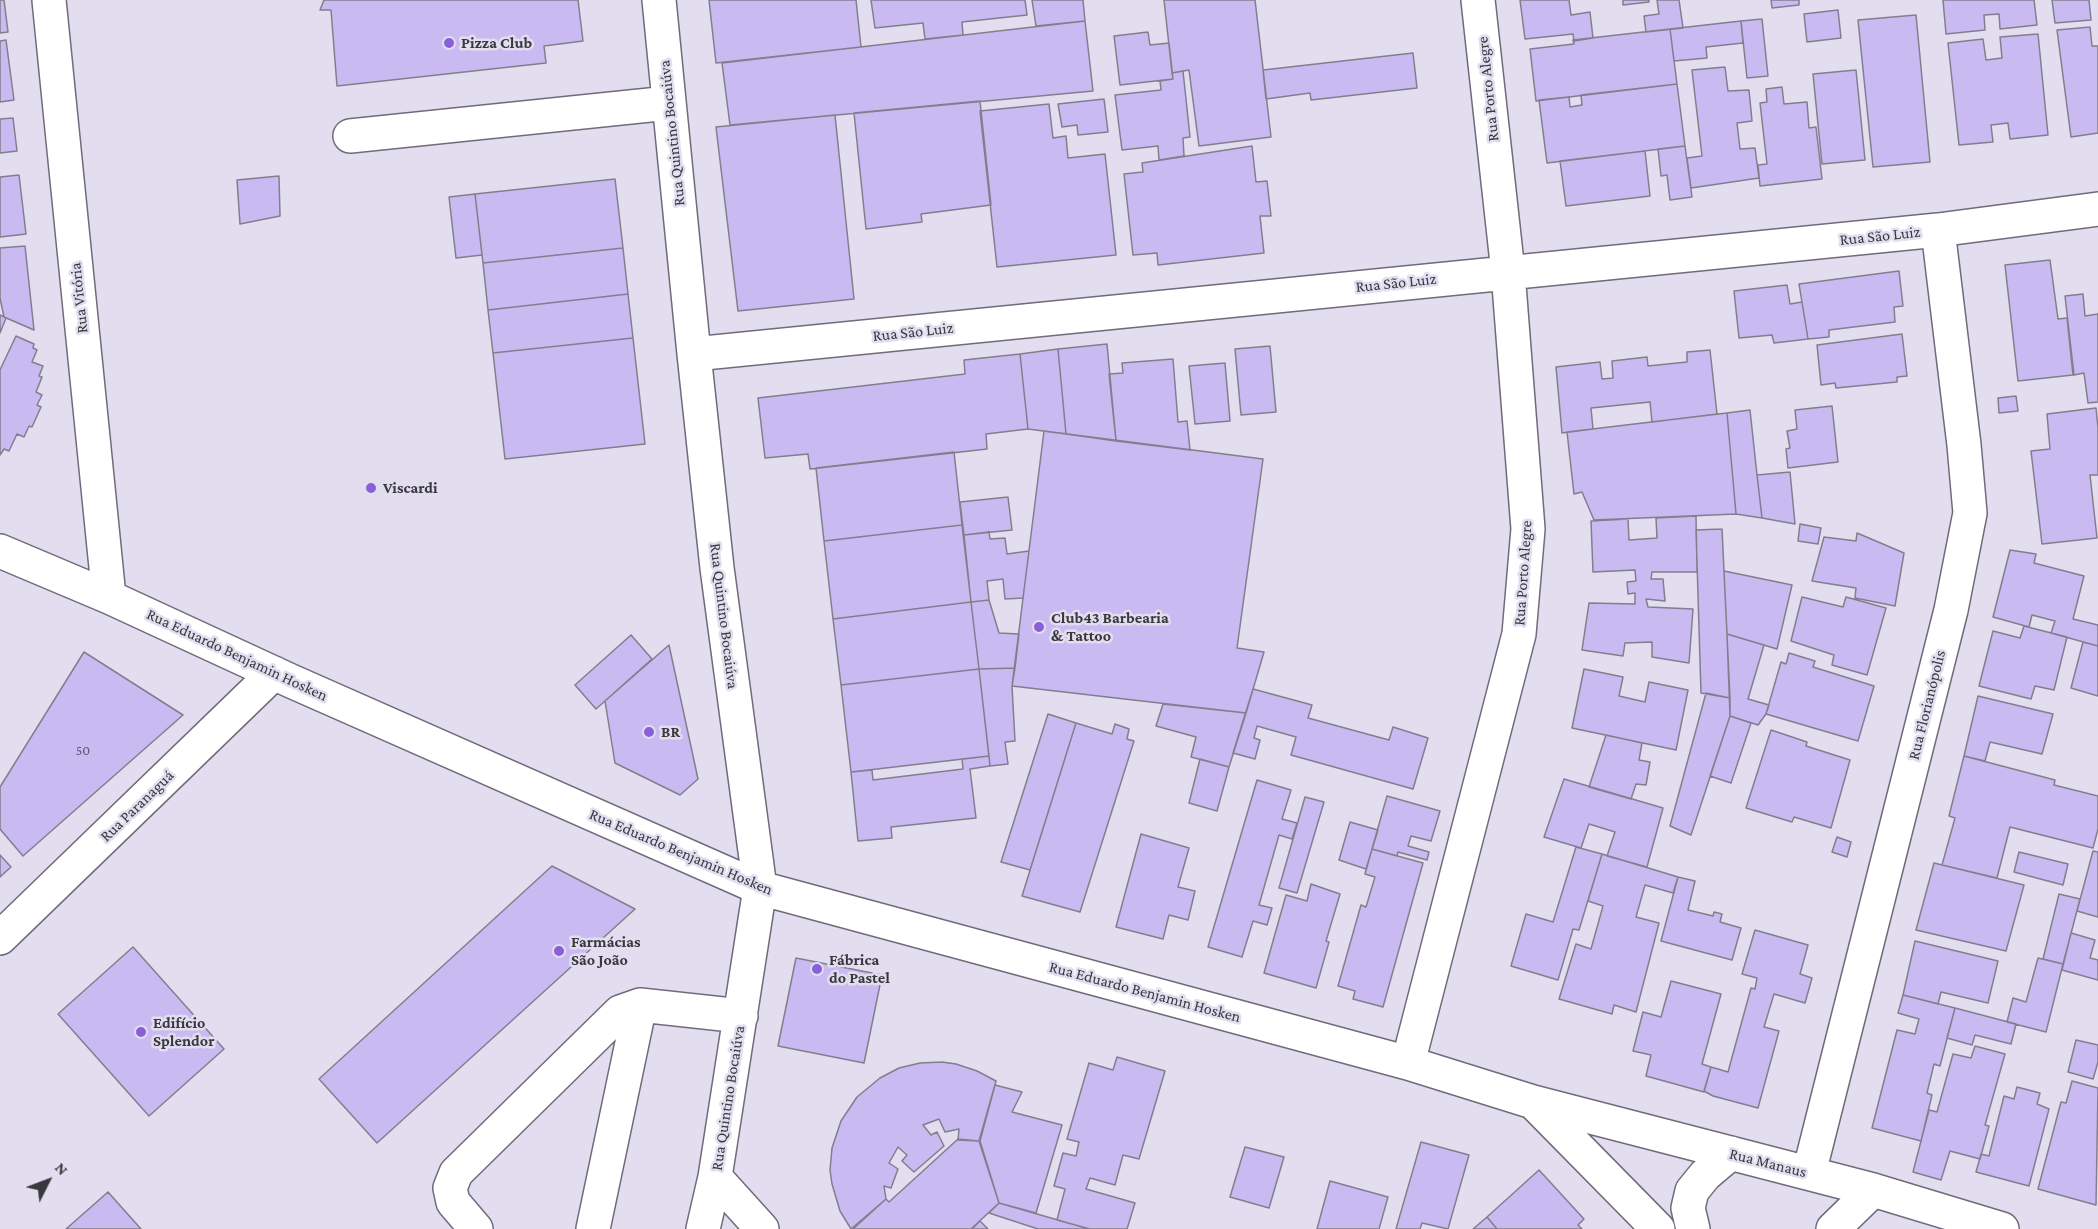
<!DOCTYPE html>
<meta charset="utf-8">
<style>
body{margin:0}
#map{position:relative;width:2098px;height:1229px;overflow:hidden;background:#e2deef;font-family:"Crimson Pro",serif}
canvas{display:block}
.north{position:absolute;left:18px;top:1151px;width:60px;height:60px;-webkit-text-stroke:4px #e2deef;paint-order:stroke;rotate:48deg;font-size:16px;font-weight:700;line-height:24px;text-align:center;color:#3a383f}
.north::after{content:'';display:block;margin:auto;width:21px;height:27px;background:#3a383f;clip-path:polygon(50% 0,100% 100%,50% 72%,0 100%)}
</style>
<div id="map">
<canvas width="2098" height="1229"></canvas>
<div class="north">N</div>
</div>
<script>
const ctx = document.querySelector('canvas').getContext('2d');
ctx.lineJoin = 'round';
function fillPath(path, color) { ctx.fillStyle = color; ctx.fill(path, 'evenodd'); }
const shape = rows => new Path2D(rows.map(r => 'M' + r).join(''));
function trace(path, color, width, dash) { ctx.strokeStyle = color; ctx.lineWidth = width; ctx.lineCap = dash ? 'butt' : 'round'; ctx.setLineDash(dash || []); ctx.stroke(path); }
function write(font, color, halo, rows, align = 'center') {
  ctx.font = font + ' "Crimson Pro",serif'; ctx.lineWidth = 5; ctx.setLineDash([]); ctx.textBaseline = 'middle'; ctx.strokeStyle = halo; ctx.fillStyle = color; for (const [text, x, y, turn = 0] of rows) {
    ctx.save(); ctx.translate(x, y); ctx.rotate((+turn || 0) * Math.PI / 180); ctx.textAlign = isNaN(turn) ? turn : align; if (halo) ctx.strokeText(text, 0, 0); ctx.fillText(text, 0, 0); ctx.restore();
  }
}
const building = shape([
 [0,0,4,0,8,32,0,33,0,0],
 [324,0,578,0,583,41,544,46,546,63,337,86,331,10,320,10,324,0],
 [709,0,856,0,861,47,716,63,709,0],
 [871,0,1025,0,1027,15,962,22,963,35,925,39,923,23,875,28,871,0],
 [1032,0,1083,0,1085,21,1036,26,1032,0],
 [1164,0,1255,0,1271,137,1199,146,1189,70,1172,73,1164,0],
 [1520,0,1569,0,1571,15,1590,12,1593,38,1574,41,1573,34,1525,39,1520,0],
 [1623,0,1649,0,1649,2,1623,5,1623,0],
 [1657,0,1679,0,1683,28,1646,32,1644,16,1659,14,1657,0],
 [1771,0,1799,0,1799,5,1772,8,1771,0],
 [1943,0,2034,0,2037,25,2000,29,1999,14,1984,15,1985,30,1946,34,1943,0],
 [2052,0,2089,0,2091,20,2055,23,2052,0],
 [1838,10,1841,38,1807,42,1804,14,1838,10],
 [1916,15,1930,162,1873,167,1858,20,1916,15],
 [1762,19,1768,76,1747,78,1741,21,1762,19],
 [1085,21,1093,91,730,125,722,63,1085,21],
 [1741,21,1743,43,1706,47,1707,58,1674,61,1670,29,1741,21],
 [2090,27,2092,46,2098,46,2098,133,2071,137,2057,30,2090,27],
 [1670,29,1677,84,1536,101,1530,49,1574,44,1573,40,1670,29],
 [1148,32,1150,45,1169,43,1173,79,1120,85,1114,36,1148,32],
 [2038,34,2048,135,2010,139,2008,123,1991,125,1993,142,1959,145,1948,43,1983,39,1986,60,2002,58,2000,37,2038,34],
 [6,40,14,100,0,102,0,41,6,40],
 [1413,53,1417,88,1311,100,1310,93,1266,99,1263,70,1413,53],
 [1725,67,1728,91,1749,90,1752,121,1737,123,1740,149,1755,148,1759,178,1691,188,1687,158,1702,156,1692,70,1725,67],
 [1856,70,1865,160,1822,164,1813,74,1856,70],
 [1183,71,1190,137,1183,138,1184,156,1159,160,1158,146,1122,150,1115,95,1161,90,1160,81,1173,79,1172,73,1183,71],
 [1677,84,1685,146,1547,163,1539,100,1569,97,1570,107,1582,105,1581,95,1677,84],
 [1782,87,1784,104,1807,102,1809,128,1816,127,1822,179,1760,186,1758,165,1767,164,1760,103,1767,102,1766,89,1782,87],
 [1104,99,1108,132,1078,135,1077,125,1062,127,1058,104,1104,99],
 [980,101,991,205,921,214,922,222,866,229,854,113,980,101],
 [1049,104,1053,138,1066,136,1068,158,1105,154,1116,255,997,267,980,111,1049,104],
 [835,115,854,299,738,311,716,127,835,115],
 [13,118,17,151,0,153,0,119,13,118],
 [1252,146,1256,182,1267,181,1271,216,1260,216,1264,253,1158,265,1157,253,1133,255,1124,174,1143,172,1142,163,1252,146],
 [1685,146,1692,197,1670,200,1667,175,1661,176,1658,149,1685,146],
 [1645,151,1650,196,1566,206,1560,161,1645,151],
 [19,175,26,234,0,237,0,177,19,175],
 [279,176,280,216,240,224,237,180,279,176],
 [615,179,623,248,483,263,475,194,615,179],
 [475,194,482,255,456,258,449,197,475,194],
 [25,246,34,330,4,317,0,298,0,248,25,246],
 [623,248,628,294,488,310,483,263,623,248],
 [2050,260,2058,319,2067,318,2073,375,2018,381,2005,265,2050,260],
 [1899,271,1903,306,1894,307,1895,322,1829,330,1829,337,1808,339,1799,284,1899,271],
 [1787,285,1790,304,1802,302,1808,339,1774,343,1772,335,1739,338,1734,291,1787,285],
 [628,294,633,338,493,353,488,310,628,294],
 [2083,294,2085,316,2098,314,2098,402,2088,403,2084,373,2074,375,2065,296,2083,294],
 [0,315,6,318,0,333,0,315],
 [1902,334,1907,376,1897,377,1897,382,1836,388,1835,383,1821,385,1817,345,1902,334],
 [16,336,34,344,33,348,37,350,32,362,43,366,39,376,42,377,36,392,42,395,37,405,41,407,32,427,29,426,24,437,17,434,9,451,4,449,0,455,0,370,16,336],
 [633,338,645,444,505,459,493,353,633,338],
 [1107,344,1116,441,1066,434,1058,349,1107,344],
 [1270,346,1276,412,1241,415,1235,349,1270,346],
 [1058,349,1066,434,1028,429,1020,354,1058,349],
 [1710,350,1717,414,1652,422,1650,402,1591,408,1593,429,1562,433,1556,367,1600,362,1602,379,1613,378,1612,361,1647,357,1648,366,1687,362,1687,352,1710,350],
 [1020,354,1028,429,986,434,987,449,810,469,808,454,765,458,758,398,965,374,964,360,1020,354],
 [1173,359,1178,422,1187,421,1190,450,1116,441,1109,374,1123,373,1122,363,1173,359],
 [1225,363,1230,421,1195,424,1189,366,1225,363],
 [2016,396,2018,411,1999,413,1998,398,2016,396],
 [1832,406,1838,462,1788,468,1786,449,1790,448,1787,431,1797,429,1795,410,1832,406],
 [2096,408,2098,428,2098,475,2090,475,2097,538,2042,544,2031,451,2050,449,2047,414,2096,408],
 [1750,410,1757,475,1762,518,1736,514,1727,413,1750,410],
 [1727,413,1736,514,1594,520,1582,492,1574,494,1567,432,1727,413],
 [1044,431,1263,459,1237,648,1264,652,1246,713,1012,686,1044,431],
 [954,452,962,525,824,541,816,468,954,452],
 [1790,472,1795,524,1762,518,1757,475,1790,472],
 [1008,497,1012,530,964,535,960,502,1008,497],
 [1696,516,1697,572,1652,572,1651,579,1663,579,1665,601,1646,599,1648,607,1693,609,1689,663,1652,657,1652,642,1625,643,1623,656,1582,650,1589,603,1635,604,1635,593,1628,594,1627,582,1636,581,1635,570,1593,572,1591,521,1628,519,1629,540,1657,538,1656,518,1696,516],
 [1800,524,1821,528,1818,544,1798,541,1800,524],
 [962,525,971,602,833,619,824,541,962,525],
 [1722,529,1730,698,1701,693,1696,530,1722,529],
 [989,532,990,539,1005,538,1007,554,1029,551,1023,598,1005,599,1003,579,987,581,989,600,971,602,964,535,989,532],
 [1857,533,1904,553,1895,606,1855,598,1856,588,1812,581,1824,537,1856,541,1857,533],
 [2010,550,2036,554,2034,563,2084,576,2073,619,2098,625,2098,646,2051,633,2055,621,2032,615,2029,627,1993,617,2010,550],
 [1724,571,1792,585,1777,649,1727,634,1724,571],
 [1802,597,1843,607,1846,597,1886,608,1867,675,1832,665,1834,655,1791,641,1802,597],
 [989,600,999,633,1019,634,1015,668,979,669,971,602,989,600],
 [971,602,979,669,841,685,833,619,971,602],
 [2024,626,2067,637,2054,690,2035,686,2031,699,1979,686,1993,631,2020,638,2024,626],
 [1727,634,1764,645,1748,699,1769,705,1766,714,1758,725,1730,716,1727,634],
 [631,635,652,659,596,709,575,685,631,635],
 [2083,642,2098,646,2098,696,2071,688,2083,642],
 [669,645,698,779,680,795,615,763,605,701,669,645],
 [84,652,183,715,23,856,0,829,0,787,84,652],
 [1789,653,1815,661,1813,667,1874,686,1858,741,1766,714,1781,662,1786,664,1789,653],
 [1015,668,1012,686,1015,741,1005,742,1008,764,990,766,979,669,1015,668],
 [979,669,989,756,851,772,841,685,979,669],
 [1584,669,1623,677,1619,696,1645,702,1649,682,1688,690,1676,750,1572,728,1584,669],
 [1253,689,1312,705,1308,718,1389,740,1393,727,1428,738,1413,789,1291,755,1296,737,1257,726,1254,738,1260,740,1255,759,1233,753,1253,689],
 [1706,693,1730,698,1730,716,1691,835,1670,826,1706,693],
 [1978,696,2053,714,2042,754,1990,742,1985,761,1964,756,1978,696],
 [1163,704,1246,713,1229,767,1191,757,1196,737,1156,726,1163,704],
 [1048,714,1076,723,1030,870,1001,862,1048,714],
 [1730,716,1751,723,1731,783,1710,776,1730,716],
 [1076,723,1112,734,1115,724,1129,729,1127,739,1134,741,1080,912,1022,896,1076,723],
 [1771,730,1807,742,1806,746,1850,760,1831,828,1794,817,1792,822,1746,808,1771,730],
 [1606,735,1642,743,1639,760,1650,762,1646,785,1636,784,1631,799,1589,787,1606,735],
 [989,756,990,766,970,769,976,818,891,827,892,838,858,841,851,772,872,770,873,780,963,769,962,759,989,756],
 [1964,756,2055,780,2054,785,2098,796,2098,829,2093,848,2010,827,1997,878,1942,865,1955,818,1949,816,1964,756],
 [1200,759,1229,767,1217,811,1189,803,1200,759],
 [1564,779,1663,808,1647,867,1607,856,1615,832,1589,824,1581,848,1544,837,1564,779],
 [1257,780,1291,790,1282,819,1297,823,1292,839,1279,835,1259,905,1272,908,1267,925,1253,921,1242,957,1208,947,1257,780],
 [1387,796,1440,811,1431,841,1411,836,1408,846,1429,852,1427,860,1398,852,1397,856,1372,849,1387,796],
 [1305,797,1324,802,1297,893,1279,888,1305,797],
 [1350,822,1378,830,1366,869,1339,860,1350,822],
 [1141,834,1189,848,1178,887,1195,891,1188,920,1169,915,1163,939,1116,927,1141,834],
 [1837,837,1851,842,1847,857,1832,852,1837,837],
 [1576,847,1602,854,1579,930,1573,929,1558,980,1511,966,1526,914,1553,922,1576,847],
 [1372,849,1423,863,1383,1007,1353,999,1355,991,1338,986,1361,905,1366,907,1375,877,1365,874,1372,849],
 [2093,851,2098,852,2098,917,2077,911,2093,851],
 [2019,852,2068,864,2063,885,2014,872,2019,852],
 [1602,854,1678,877,1673,893,1645,885,1636,917,1659,923,1636,1012,1614,1005,1612,1014,1559,999,1576,944,1591,949,1603,906,1588,901,1602,854],
 [0,855,11,867,0,877,0,855],
 [1934,863,2024,885,2006,951,1916,930,1934,863],
 [552,866,635,909,377,1143,319,1079,552,866],
 [1678,877,1695,881,1688,910,1713,916,1714,912,1722,914,1720,922,1741,928,1732,960,1661,941,1678,877],
 [1311,884,1340,894,1326,941,1329,942,1316,988,1264,973,1286,895,1307,901,1311,884],
 [2059,894,2080,899,2063,964,2043,959,2059,894],
 [1755,930,1808,945,1800,974,1812,978,1805,1003,1774,994,1764,1027,1779,1031,1758,1108,1713,1096,1704,1091,1711,1067,1728,1072,1751,988,1755,989,1757,978,1742,974,1755,930],
 [2071,933,2095,940,2090,958,2098,960,2098,980,2062,970,2071,933],
 [1915,941,1998,961,1988,1003,1941,992,1938,1004,1903,995,1915,941],
 [133,947,224,1049,149,1116,58,1014,133,947],
 [796,958,882,975,864,1063,778,1046,796,958],
 [2038,958,2063,964,2046,1032,2007,1022,2013,998,2026,1002,2038,958],
 [1671,981,1721,994,1702,1064,1711,1067,1704,1092,1646,1076,1651,1055,1633,1051,1643,1012,1661,1017,1671,981],
 [1903,995,1955,1008,1940,1066,1934,1064,1927,1093,1932,1095,1921,1141,1872,1128,1897,1030,1915,1034,1919,1019,1898,1013,1903,995],
 [1955,1008,2016,1024,2011,1044,1975,1035,1972,1045,1947,1038,1955,1008],
 [2076,1040,2098,1045,2098,1062,2093,1079,2068,1072,2076,1040],
 [1975,1046,2005,1054,1985,1125,1989,1126,1980,1159,1950,1151,1941,1180,1913,1172,1929,1110,1937,1112,1953,1054,1971,1058,1975,1046],
 [1117,1057,1165,1071,1139,1159,1123,1155,1115,1185,1090,1178,1086,1189,1135,1203,1127,1229,1090,1229,1057,1220,1065,1189,1054,1186,1063,1153,1076,1156,1079,1142,1067,1139,1089,1063,1113,1070,1117,1057],
 [942,1062,956,1064,977,1071,996,1081,979,1141,958,1140,959,1129,945,1132,939,1119,923,1125,931,1135,937,1132,944,1146,914,1172,902,1161,907,1155,898,1147,889,1163,898,1169,891,1188,884,1186,886,1199,851,1229,840,1211,832,1184,830,1170,832,1148,841,1121,857,1097,880,1078,899,1068,920,1063,942,1062],
 [2072,1081,2098,1088,2096,1205,2038,1189,2061,1102,2066,1103,2072,1081],
 [995,1085,1022,1092,1012,1112,1062,1125,1036,1213,999,1203,980,1141,995,1085],
 [2017,1087,2040,1093,2037,1104,2049,1109,2029,1186,1976,1172,1981,1154,1989,1156,2004,1096,2014,1099,2017,1087],
 [958,1139,979,1141,999,1203,971,1229,853,1229,886,1199,889,1202,958,1139],
 [1421,1142,1469,1155,1448,1229,1422,1223,1420,1229,1396,1229,1421,1142],
 [1245,1147,1284,1157,1269,1208,1230,1197,1245,1147],
 [1539,1170,1584,1219,1578,1225,1582,1229,1497,1229,1487,1217,1539,1170],
 [1330,1181,1388,1197,1379,1229,1317,1229,1330,1181],
 [108,1192,141,1229,66,1229,108,1192],
 [999,1203,1089,1229,1038,1229,989,1213,999,1203],
 [1487,1217,1497,1229,1473,1229,1487,1217],
 [980,1221,988,1229,972,1229,980,1221]
]);
fillPath(building, '#c9bbf1');
trace(building, '#827e8e', 1.5);
const minor = shape([
 [49,0,109,597],
 [659,0,694,354,717,568,760,888,715,1177,703,1229],
 [350,136,669,103],
 [694,354,1938,230,2098,209],
 [0,551,109,597,291,681,760,888,1408,1063,1533,1102,1873,1190,2002,1229],
 [0,938,274,673],
 [1408,1063,1519,634,1528,529,1508,272,1478,0],
 [1533,1102,1658,1229],
 [1809,1173,1951,610,1970,513,1964,445,1938,230],
 [715,1177,762,1229],
 [476,1229,453,1202,450,1188,456,1173,620,1012,640,1005,741,1016],
 [593,1229,640,1005],
 [1693,1229,1688,1208,1692,1191,1705,1175,1731,1153],
 [1833,1229,1873,1190]
]);
trace(minor, '#6f6b7a', 36);
trace(minor, '#fff', 33);
for (const [x, y, r, color] of [
 [449,43,6,"#8a60da"],
 [371,488,6,"#8a60da"],
 [1039,627,6,"#8a60da"],
 [649,732,6,"#8a60da"],
 [559,951,6,"#8a60da"],
 [817,969,6,"#8a60da"],
 [141,1032,6,"#8a60da"]
]) { const dot = new Path2D(); dot.arc(x, y, r, 0, 2 * Math.PI); ctx.fillStyle = color; ctx.fill(dot); trace(dot, '#e2deef', 2); }
write('14px', '#5e596c', null, [
 ["50",83,751]
]);
write('bold 16px', '#3a383f', '#e2deef', [
 ["Pizza Club",461,43],
 ["Viscardi",383,488],
 ["Club43 Barbearia",1051,618],
 ["& Tattoo",1051,636],
 ["BR",661,732],
 ["Farmácias",571,942],
 ["São João",571,960],
 ["Fábrica",829,960],
 ["do Pastel",829,978],
 ["Edifício",153,1023],
 ["Splendor",153,1041]
], 'left');
write('16px', '#3a383f', '#e2deef', [
 ["Rua Porto Alegre",1488,89,-96],
 ["Rua Quintino Bocaiúva",672,133,-96],
 ["Rua São Luiz",1880,236,-6],
 ["Rua São Luiz",1396,283,-6],
 ["Rua Vitória",79,298,-96],
 ["Rua São Luiz",913,332,-6],
 ["Rua Porto Alegre",1523,573,-86],
 ["Rua Quintino Bocaiúva",724,616,83],
 ["Rua Eduardo Benjamin Hosken",237,655,25],
 ["Rua Florianópolis",1927,705,-76],
 ["Rua Paranaguá",137,806,-44],
 ["Rua Eduardo Benjamin Hosken",681,852,23],
 ["Rua Eduardo Benjamin Hosken",1145,992,15],
 ["Rua Quintino Bocaiúva",728,1098,-81],
 ["Rua Manaus",1768,1163,14]
]);
</script>
